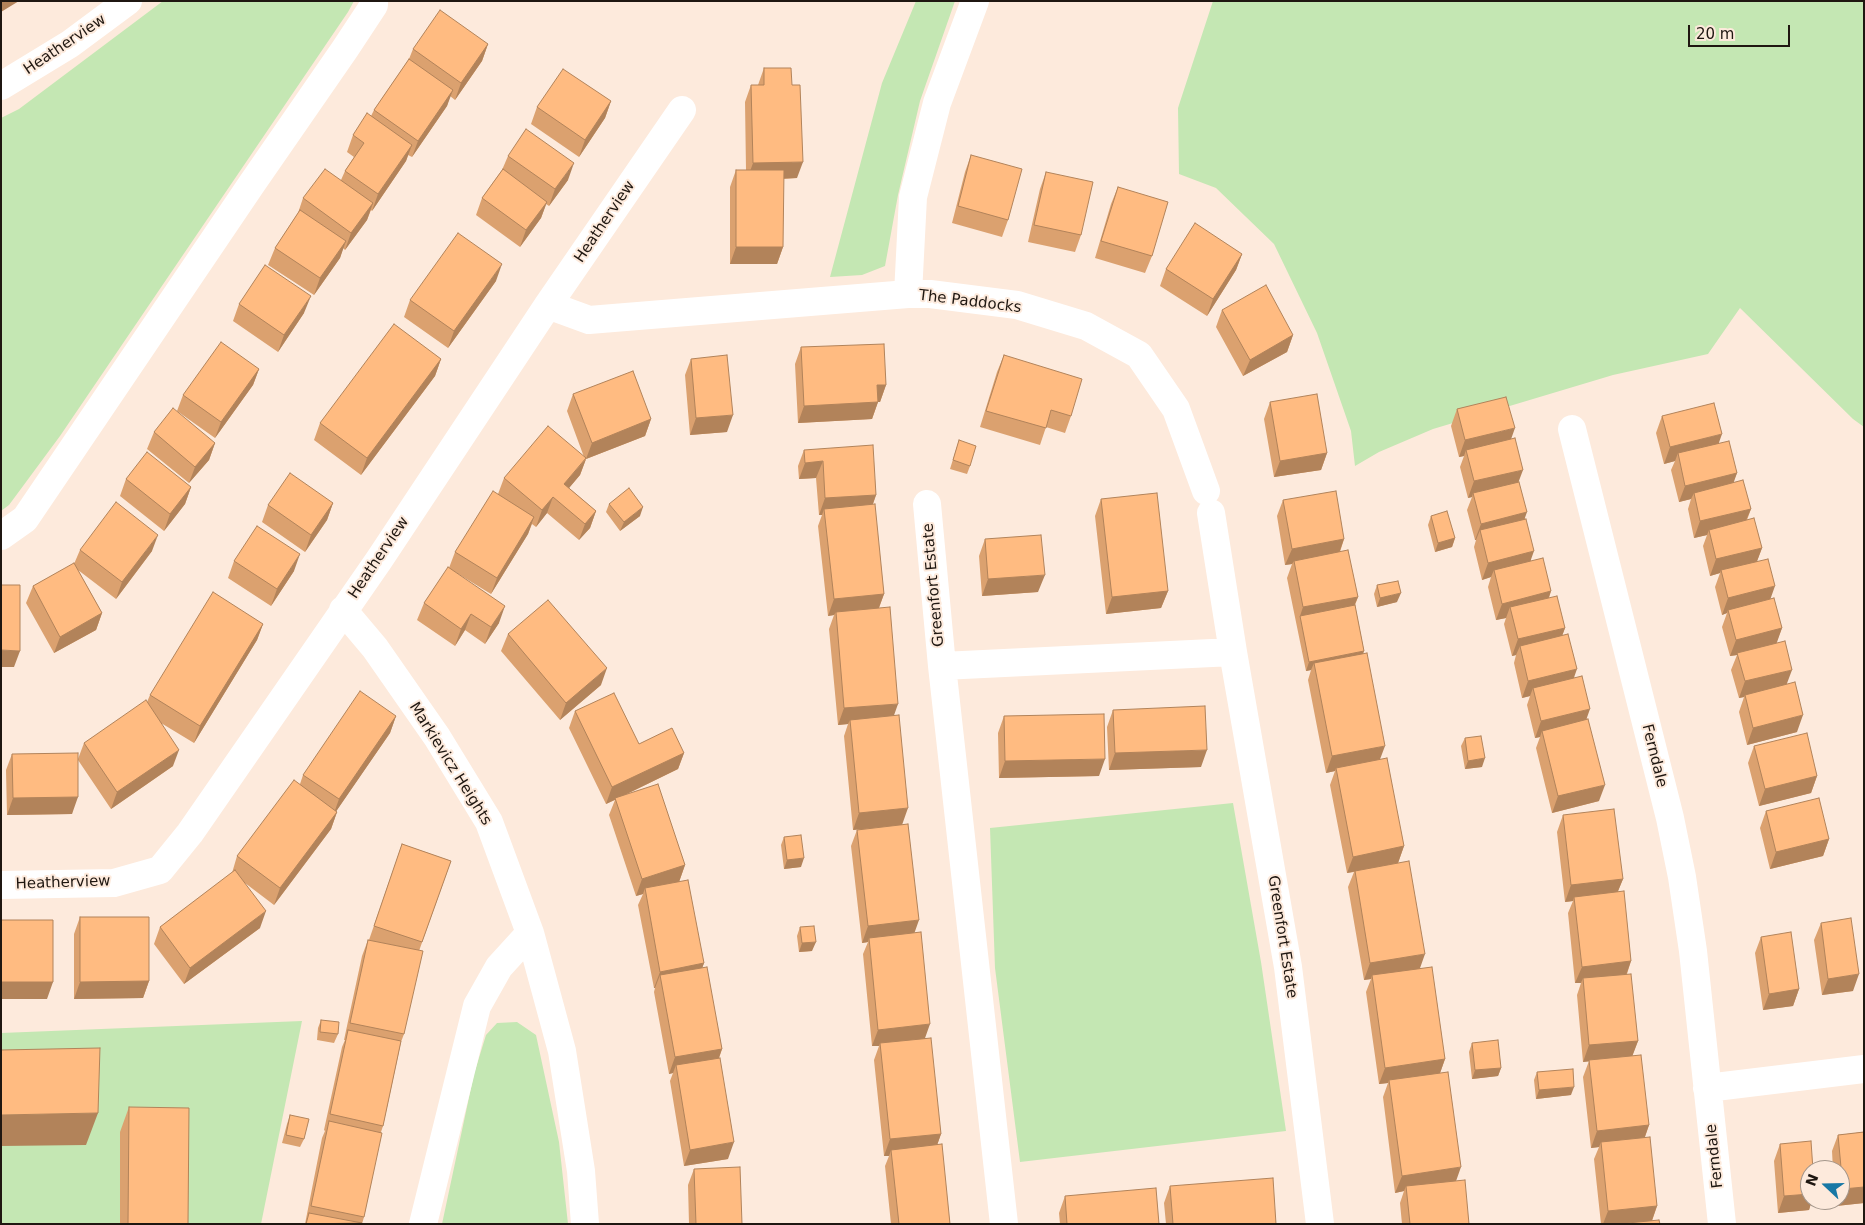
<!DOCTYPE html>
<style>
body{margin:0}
#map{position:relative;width:1865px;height:1225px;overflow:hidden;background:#fdeadc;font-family:"DejaVu Sans",sans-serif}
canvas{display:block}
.frame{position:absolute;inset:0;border:2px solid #1f1711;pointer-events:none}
.north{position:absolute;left:1800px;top:1160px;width:50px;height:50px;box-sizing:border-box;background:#fdeadc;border:1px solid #a4968b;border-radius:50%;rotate:291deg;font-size:14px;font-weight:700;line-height:20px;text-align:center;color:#1f1711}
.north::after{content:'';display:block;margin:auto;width:18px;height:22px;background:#1878a5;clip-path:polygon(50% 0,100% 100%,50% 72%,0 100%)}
.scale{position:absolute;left:1688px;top:25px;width:102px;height:22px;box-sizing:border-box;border:2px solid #1f1711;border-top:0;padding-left:6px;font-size:15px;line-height:18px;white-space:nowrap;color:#1f1711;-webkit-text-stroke:4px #fdeadc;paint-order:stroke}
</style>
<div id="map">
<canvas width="1865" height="1225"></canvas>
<div class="frame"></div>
<div class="north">N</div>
<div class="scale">20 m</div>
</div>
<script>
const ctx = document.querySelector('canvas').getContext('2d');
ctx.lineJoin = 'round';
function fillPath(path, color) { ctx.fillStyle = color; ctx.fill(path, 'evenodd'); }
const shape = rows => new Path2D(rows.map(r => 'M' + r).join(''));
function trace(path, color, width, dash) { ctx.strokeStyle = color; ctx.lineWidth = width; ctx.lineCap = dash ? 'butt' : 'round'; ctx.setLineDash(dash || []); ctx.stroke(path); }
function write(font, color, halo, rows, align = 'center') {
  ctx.font = font + ' "DejaVu Sans",sans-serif'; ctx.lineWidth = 4; ctx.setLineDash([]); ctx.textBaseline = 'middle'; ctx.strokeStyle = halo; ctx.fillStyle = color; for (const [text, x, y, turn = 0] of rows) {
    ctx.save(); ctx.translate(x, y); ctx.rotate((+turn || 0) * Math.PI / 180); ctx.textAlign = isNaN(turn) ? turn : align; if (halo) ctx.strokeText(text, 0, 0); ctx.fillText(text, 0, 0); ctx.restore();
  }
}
fillPath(shape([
 [163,1,354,1,348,12,60,436,9,505,1,511,1,118,19,109],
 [916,1,955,1,920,101,898,195,885,266,862,275,830,277,882,83],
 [1213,1,1864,1,1864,427,1853,419,1740,308,1708,354,1613,375,1433,429,1379,452,1355,466,1351,431,1317,333,1274,244,1216,188,1179,174,1178,108],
 [1233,803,1261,962,1286,1131,1020,1162,995,968,990,828],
 [302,1021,261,1224,1,1224,1,1033],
 [517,1022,536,1035,559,1142,568,1224,442,1224,474,1074,486,1035,497,1023]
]), '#c4e7b3');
trace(shape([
 [1,86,70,44,128,1],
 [908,294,913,197,937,103,975,1],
 [548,305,589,320,908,294,930,294,1017,305,1086,326,1139,355,1176,409,1206,491],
 [1572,429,1670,818,1682,877,1693,951,1722,1224],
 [927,504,942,666,1004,1224],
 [1211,513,1233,652,1288,967,1320,1224],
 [1,536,25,519,251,185,345,49,374,5,374,1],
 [343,610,375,648,437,737,489,822,530,933,562,1051,581,1171,585,1224],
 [942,666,1233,652],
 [1,885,114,883,160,870,190,833,379,560,548,305,682,110],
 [1707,1088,1864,1069],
 [423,1224,477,1006,499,967,530,933]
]), '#fff', 28);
fillPath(shape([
 [488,44,482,61,455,100,450,96,447,106,412,157,408,155,406,161,372,211,371,210,367,220,345,250,343,248,340,258,314,295,268,265,275,248,298,213,303,198,341,180,345,171,354,157,347,152,353,135,371,116,374,110,409,59,413,49],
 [764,68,797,178,783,179,783,247,777,264,730,264,730,187,736,170,746,170,745,102,751,85,758,85],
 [611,101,605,118,579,157,531,124,537,107],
 [971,155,1008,220,1002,237,952,223,965,172],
 [508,156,568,180,549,206,546,204,541,218,520,247,476,215,482,198,502,170],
 [1046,172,1081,235,1075,252,1028,242,1040,189],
 [1118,187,1152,256,1145,273,1095,258,1111,204],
 [1242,254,1236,270,1207,316,1160,286,1166,269],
 [496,281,448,348,404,317,410,300],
 [239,304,304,313,278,352,233,321],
 [1222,310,1293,335,1287,352,1243,376,1216,327],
 [801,347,886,385,880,402,878,402,872,419,798,423,795,364],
 [1004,355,1071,416,1065,433,1046,427,1040,445,980,427,997,372],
 [441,359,435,376,361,475,314,440,320,423],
 [691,359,727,432,690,435,685,375],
 [259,369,253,385,215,438,177,411,183,395],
 [573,394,651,419,645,436,586,459,580,475,569,488,596,511,590,528,579,540,547,513,536,527,532,524,528,534,491,594,455,572,499,623,485,644,465,630,455,646,417,620,424,603,449,568,455,552,498,494,504,478,584,457,567,411],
 [1270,402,1327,453,1321,470,1274,477,1264,419],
 [1457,409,1511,439,1525,519,1531,561,1551,591,1549,598,1565,628,1562,636,1587,720,1599,801,1552,813,1536,748,1540,737,1535,738,1527,705,1530,696,1522,698,1514,663,1516,655,1512,656,1504,624,1506,618,1496,620,1488,587,1491,577,1482,580,1474,547,1476,540,1475,540,1467,510,1472,497,1468,498,1460,467,1464,456,1459,457,1451,426],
 [1662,416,1718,443,1737,473,1733,482,1751,509,1747,520,1762,548,1757,561,1770,600,1782,628,1776,643,1787,685,1797,732,1747,745,1739,712,1744,697,1739,698,1731,670,1737,655,1730,656,1722,627,1727,613,1722,615,1715,587,1720,573,1710,576,1703,546,1707,535,1694,538,1688,509,1691,499,1679,502,1671,470,1675,461,1664,464,1656,433],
 [154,432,215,443,209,460,189,483,147,449],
 [959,440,970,466,967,474,950,469],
 [804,450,876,495,873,504,884,594,879,608,894,715,902,825,925,1038,941,1134,937,1145,950,1224,891,1224,885,1166,889,1156,884,1156,874,1060,879,1046,872,1046,863,954,868,942,862,943,851,846,857,830,860,829,853,830,844,736,848,724,838,725,829,629,834,615,828,616,818,526,822,515,819,515,816,478,799,479,798,466],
 [126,479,191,487,185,504,164,531,120,496],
 [1101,499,1168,591,1161,608,1106,614,1095,516],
 [1283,500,1344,539,1340,552,1358,597,1355,605,1364,651,1363,653,1380,760,1404,846,1398,863,1420,968,1445,1059,1440,1073,1456,1181,1469,1224,1402,1224,1400,1203,1404,1191,1395,1193,1383,1097,1388,1083,1379,1084,1366,992,1371,979,1364,980,1348,887,1354,872,1347,873,1330,785,1335,771,1326,773,1308,680,1311,670,1306,671,1287,578,1292,564,1285,565,1277,516],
 [333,503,327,520,305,552,262,522,268,505],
 [609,504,640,516,620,531,606,512],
 [1431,516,1455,538,1452,547,1435,552,1428,525],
 [985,539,1038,592,982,596,979,556],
 [80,550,152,551,116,599,78,570,102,613,96,630,54,653,26,603,33,586,74,564],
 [234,561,294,571,271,606,228,578],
 [1377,585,1397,602,1377,607,1374,594],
 [263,624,257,640,194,743,161,723,173,766,111,809,78,760,72,814,7,815,6,770,12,754,78,759,84,743,147,702,150,695],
 [508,634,601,685,560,720,501,651],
 [1113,710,1201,767,1109,770,1107,727],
 [575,711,639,744,684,753,678,769,623,796,685,865,679,882,704,963,702,968,722,1049,719,1058,728,1159,684,1166,670,1081,673,1073,669,1074,654,992,655,988,654,988,638,905,643,894,636,896,609,815,615,800,606,804,569,728],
 [396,716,390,733,336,811,337,812,331,829,274,905,245,883,260,928,184,984,154,944,160,927,232,873,237,856,300,784,303,775],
 [1004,716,1099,776,999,778,998,733],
 [1465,738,1482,767,1465,769,1461,746],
 [1754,746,1817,776,1811,793,1759,806,1748,763],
 [1766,811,1829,839,1823,856,1770,869,1760,828],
 [1563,815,1623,879,1618,891,1631,961,1627,974,1638,1041,1632,1056,1649,1125,1645,1137,1657,1206,1652,1221,1660,1224,1601,1224,1594,1159,1599,1147,1591,1148,1583,1077,1589,1061,1583,1062,1577,995,1581,983,1575,983,1568,913,1573,901,1565,902,1557,832],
 [784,837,801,867,784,869,781,845],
 [402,844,451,861,419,951,404,1034,401,1042,383,1126,381,1132,364,1217,362,1224,305,1224,322,1138,325,1131,324,1130,342,1047,345,1040,344,1040,362,956,368,940,369,940],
 [80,917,149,981,143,998,74,999,74,934],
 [1821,923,1853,991,1822,995,1814,940],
 [800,927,812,951,799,952,797,936],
 [1761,937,1799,989,1793,1006,1763,1010,1755,953],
 [321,1020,338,1034,334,1043,317,1040,318,1028],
 [1472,1043,1501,1068,1498,1076,1472,1079,1469,1052],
 [1537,1072,1571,1095,1536,1099,1534,1080],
 [129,1107,188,1224,120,1224,120,1132],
 [290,1115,304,1139,300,1147,282,1143,287,1124],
 [1864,1132,1864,1203,1836,1206,1836,1200,1840,1200,1840,1170,1833,1170,1832,1151,1838,1135],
 [1780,1144,1810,1200,1812,1200,1809,1210,1778,1213,1774,1161],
 [694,1169,742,1224,689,1224,688,1185],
 [1170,1186,1276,1224,1166,1224,1164,1203],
 [1065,1196,1159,1224,1060,1224,1059,1213]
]), '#dba16f');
fillPath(shape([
 [1,1,19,1,1,12],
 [488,44,482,61,455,100,461,83],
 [453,90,447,106,412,157,418,141],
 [611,101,605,118,579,157,585,140],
 [412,145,406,161,372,211,378,194],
 [803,162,797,178,747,180,753,163],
 [574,163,568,180,549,206,555,189],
 [547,202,541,218,520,247,526,230],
 [373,203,367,220,345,250,351,233],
 [346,241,340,258,314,295,320,278],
 [736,247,783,247,777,264,730,264],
 [1242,254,1236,270,1207,316,1213,299],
 [502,264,496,281,448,348,454,331],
 [311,296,304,313,278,352,284,335],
 [1293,335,1287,352,1243,376,1250,360],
 [441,359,435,376,361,475,367,458],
 [259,369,253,385,215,438,221,422],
 [877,385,886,385,880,402,871,402],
 [878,402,872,419,798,423,804,406],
 [733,415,727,432,690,435,696,418],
 [651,419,645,436,586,459,580,475,558,501,564,484,586,459,592,443],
 [1515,428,1509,445,1466,450,1464,456,1459,457,1465,440],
 [1722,434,1716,451,1678,453,1675,461,1664,464,1670,447],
 [215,443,209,460,189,483,195,467],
 [1327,453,1321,470,1274,477,1280,461],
 [823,461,816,478,799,479,805,463],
 [1523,470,1517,486,1473,493,1472,497,1468,498,1474,481],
 [1737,473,1731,490,1694,493,1691,499,1679,502,1685,486],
 [191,487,185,504,164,531,170,514],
 [876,495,870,512,824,509,822,515,819,515,825,498],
 [553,497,547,513,536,527,542,510],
 [333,503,327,520,305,552,311,535],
 [643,507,640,516,620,531,624,522],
 [1751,509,1744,525,1709,530,1707,535,1694,538,1700,521],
 [596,511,590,528,579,540,585,524],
 [1527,512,1521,529,1480,530,1476,540,1475,540,1481,524],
 [534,517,528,534,491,594,497,578],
 [158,535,152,551,116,599,122,582],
 [1455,538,1452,547,1435,552,1438,543],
 [1344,539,1338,556,1294,561,1292,564,1285,565,1292,549],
 [1762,548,1756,564,1721,570,1720,573,1710,576,1716,559],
 [1534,551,1528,568,1494,570,1491,577,1482,580,1488,563],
 [300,554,294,571,271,606,277,589],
 [1045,575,1038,592,982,596,988,579],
 [1775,586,1769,603,1728,610,1727,613,1722,615,1728,598],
 [1168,591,1161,608,1106,614,1112,597],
 [1551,591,1545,608,1510,607,1506,618,1496,620,1502,604],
 [1401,593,1397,602,1377,607,1380,598],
 [884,594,878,610,836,612,834,615,828,616,834,599],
 [1358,597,1351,613,1300,616,1303,607],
 [505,606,499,623,485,644,491,627],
 [102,613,96,630,54,653,60,637],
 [471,614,465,630,455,646,461,629],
 [263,624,257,640,194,743,200,726],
 [1565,628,1559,644,1520,646,1516,655,1512,656,1518,639],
 [1782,628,1776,645,1737,653,1737,655,1730,656,1736,640],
 [1,650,20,651,14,667,1,667],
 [1364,651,1361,660,1314,663,1311,670,1306,671,1309,662],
 [607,668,601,685,560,720,566,703],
 [1577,669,1571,686,1533,688,1530,696,1522,698,1528,681],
 [1792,670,1786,686,1745,695,1744,697,1739,698,1745,681],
 [898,704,892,721,850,720,848,724,838,725,844,708],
 [1590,709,1584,726,1542,731,1540,737,1535,738,1541,721],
 [1803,715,1797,732,1747,745,1753,728],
 [396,716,390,733,333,816,339,799],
 [1385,746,1379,762,1336,768,1335,771,1326,773,1332,756],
 [179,750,173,766,111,809,117,792],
 [1207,750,1201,767,1109,770,1115,753],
 [684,753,678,769,606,804,612,787],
 [1485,758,1482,767,1465,769,1468,761],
 [1105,759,1099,776,999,778,1005,761],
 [1817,776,1811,793,1759,806,1765,789],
 [1605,785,1599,801,1552,813,1558,796],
 [78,797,72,814,7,815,13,798],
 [908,808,902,825,853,830,859,813],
 [337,812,331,829,274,905,280,888],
 [1829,839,1823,856,1770,869,1776,852],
 [1404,846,1398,863,1347,873,1353,857],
 [804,858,801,867,784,869,787,860],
 [685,865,679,882,645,888,643,894,636,896,642,879],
 [1623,879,1616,896,1574,897,1573,901,1565,902,1571,885],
 [266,911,260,928,184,984,190,968],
 [919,920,913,937,869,938,868,942,862,943,868,926],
 [816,942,812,951,799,952,802,943],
 [1425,954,1419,971,1372,975,1371,979,1364,980,1370,963],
 [1631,961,1625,978,1583,978,1581,983,1575,983,1582,967],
 [704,963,698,980,660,975,655,988,654,988,660,972],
 [1859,974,1853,991,1822,995,1828,979],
 [149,981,143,998,74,999,80,982],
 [1,982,53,982,47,999,1,999],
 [1799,989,1793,1006,1763,1010,1769,994],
 [930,1024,924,1041,880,1043,879,1046,872,1046,878,1030],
 [1638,1041,1632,1057,1583,1062,1589,1045],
 [722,1049,716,1066,676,1065,673,1073,669,1074,675,1057],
 [1445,1059,1439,1076,1389,1080,1388,1083,1379,1084,1385,1068],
 [1501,1068,1498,1076,1472,1079,1475,1070],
 [1574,1087,1571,1095,1536,1099,1539,1090],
 [98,1113,86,1145,1,1146,1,1115],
 [1649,1125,1643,1142,1601,1142,1599,1147,1591,1148,1597,1131],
 [941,1134,935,1151,891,1150,889,1156,884,1156,890,1139],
 [734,1142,728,1159,684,1166,690,1150],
 [1461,1167,1455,1184,1406,1186,1404,1191,1395,1193,1402,1176],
 [1864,1187,1864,1203,1836,1206,1839,1200,1840,1200,1840,1196,1843,1189],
 [1810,1194,1810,1200,1812,1200,1809,1210,1778,1213,1784,1196],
 [1657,1206,1651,1223,1641,1224,1603,1224,1608,1211]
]), '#b2835a');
const building = shape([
 [440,10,488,44,461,83,413,49,440,10],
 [409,59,453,90,418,141,374,110,409,59],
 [764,68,791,68,792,85,800,85,803,162,753,163,751,85,764,85,764,68],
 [563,69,611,101,585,140,537,107,563,69],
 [367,113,412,145,378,194,345,171,364,143,353,135,367,113],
 [526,129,574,163,555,189,508,156,526,129],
 [971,155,1022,169,1008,220,958,206,971,155],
 [325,169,373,203,351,233,303,198,325,169],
 [503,169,547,202,526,230,482,198,503,169],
 [736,170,784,170,783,247,736,247,736,170],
 [1046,172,1093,182,1081,235,1034,225,1046,172],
 [1118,187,1168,202,1152,256,1101,241,1118,187],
 [300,210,346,241,320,278,275,248,300,210],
 [1195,223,1242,254,1213,299,1166,269,1195,223],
 [458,233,502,264,454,331,410,300,458,233],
 [265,265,311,296,284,335,239,304,265,265],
 [1266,285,1293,335,1250,360,1222,310,1266,285],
 [394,324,441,359,367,458,320,423,394,324],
 [221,342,259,369,221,422,183,395,221,342],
 [884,344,886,385,877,385,878,402,804,406,801,347,884,344],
 [727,355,733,415,696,418,691,359,727,355],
 [1004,355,1082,379,1071,416,1051,410,1046,428,986,411,1004,355],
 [633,371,651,419,592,443,573,394,633,371],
 [1317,394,1327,453,1280,461,1270,402,1317,394],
 [1506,397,1515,428,1465,440,1457,409,1506,397],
 [1714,403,1722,434,1670,447,1662,416,1714,403],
 [173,408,215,443,195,467,154,432,173,408],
 [548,426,586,458,564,484,596,511,585,524,553,497,542,510,504,478,548,426],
 [1515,438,1523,470,1474,481,1466,450,1515,438],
 [959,440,976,446,970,466,953,460,959,440],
 [1729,441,1737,473,1685,486,1678,453,1729,441],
 [873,445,876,495,825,498,823,461,805,463,804,450,873,445],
 [147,452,191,487,170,514,126,479,147,452],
 [290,473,333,503,311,535,268,505,290,473],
 [1743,480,1751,509,1700,521,1694,493,1743,480],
 [1519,482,1527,512,1481,524,1473,493,1519,482],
 [629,488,643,507,624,522,609,504,629,488],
 [493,491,534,517,497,578,455,552,493,491],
 [1336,491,1344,539,1292,549,1283,500,1336,491],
 [1157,493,1168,591,1112,597,1101,499,1157,493],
 [116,502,158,535,122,582,80,550,116,502],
 [875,504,884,594,834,599,824,509,875,504],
 [1447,511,1455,538,1438,543,1431,516,1447,511],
 [1754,518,1762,548,1716,559,1709,530,1754,518],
 [1526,519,1534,551,1488,563,1480,530,1526,519],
 [257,526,300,554,277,589,234,561,257,526],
 [1041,535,1045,575,988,579,985,539,1041,535],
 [1348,550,1358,597,1303,607,1294,561,1348,550],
 [1543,558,1551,591,1502,604,1494,570,1543,558],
 [1768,559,1775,586,1728,598,1721,570,1768,559],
 [74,563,102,613,60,637,33,586,74,563],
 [448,567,505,606,491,627,471,614,461,629,424,603,448,567],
 [1398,581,1401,593,1380,598,1377,585,1398,581],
 [1,585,20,585,20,651,1,650,1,585],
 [213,592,263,624,200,726,150,695,213,592],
 [1557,596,1565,628,1518,639,1510,607,1557,596],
 [1774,598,1782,628,1736,640,1728,610,1774,598],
 [548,600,607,668,566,703,508,634,548,600],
 [1355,605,1364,651,1309,662,1300,616,1355,605],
 [890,607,898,704,844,708,836,612,890,607],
 [1568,634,1577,669,1528,681,1520,646,1568,634],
 [1785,641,1792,670,1745,681,1737,653,1785,641],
 [1367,653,1385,746,1332,756,1314,663,1367,653],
 [1582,676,1590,709,1541,721,1533,688,1582,676],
 [1795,682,1803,715,1753,728,1745,695,1795,682],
 [360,691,396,716,339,799,303,775,360,691],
 [614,693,639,744,672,728,684,753,612,787,575,711,614,693],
 [146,700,179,750,117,792,84,743,146,700],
 [1205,706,1207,750,1115,753,1113,710,1205,706],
 [1104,714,1105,759,1005,761,1004,716,1104,714],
 [899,715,908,808,859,813,850,720,899,715],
 [1588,719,1605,785,1558,796,1542,731,1588,719],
 [1807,733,1817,776,1765,789,1754,746,1807,733],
 [1481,736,1485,758,1468,761,1465,738,1481,736],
 [78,753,78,797,13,798,12,754,78,753],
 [1387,758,1404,846,1353,857,1336,768,1387,758],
 [294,780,337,812,280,888,237,856,294,780],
 [658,784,685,865,642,879,615,798,658,784],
 [1819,798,1829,839,1776,852,1766,811,1819,798],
 [1614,809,1623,879,1571,885,1563,815,1614,809],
 [908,824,919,920,868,926,857,830,908,824],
 [801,835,804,858,787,860,784,837,801,835],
 [402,844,451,861,422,942,374,926,402,844],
 [1409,861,1425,954,1370,963,1355,871,1409,861],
 [235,870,266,911,190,968,160,927,235,870],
 [688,880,704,963,660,972,645,888,688,880],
 [1624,891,1631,961,1582,967,1574,897,1624,891],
 [80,917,149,917,149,981,80,982,80,917],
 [1851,918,1859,974,1828,979,1821,923,1851,918],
 [1,920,53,920,53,982,1,982,1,920],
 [814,926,816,942,802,943,800,927,814,926],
 [921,932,930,1024,878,1030,869,938,921,932],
 [1791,932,1799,989,1769,994,1761,937,1791,932],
 [368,940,423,951,404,1034,350,1023,368,940],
 [707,967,722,1049,675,1057,660,975,707,967],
 [1432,967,1445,1059,1385,1068,1372,975,1432,967],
 [1631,974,1638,1041,1589,1045,1583,978,1631,974],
 [321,1020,339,1022,338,1034,320,1032,321,1020],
 [348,1030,401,1041,383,1126,330,1114,348,1030],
 [931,1038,941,1134,890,1139,880,1043,931,1038],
 [1498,1040,1501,1068,1475,1070,1472,1043,1498,1040],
 [100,1048,98,1113,1,1115,1,1050,100,1048],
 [1641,1055,1649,1125,1597,1131,1589,1060,1641,1055],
 [720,1058,734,1142,690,1150,676,1065,720,1058],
 [1573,1069,1574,1087,1539,1090,1537,1072,1573,1069],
 [1448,1072,1461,1167,1402,1176,1389,1080,1448,1072],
 [129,1107,189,1108,188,1224,128,1224,129,1107],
 [290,1115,309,1119,304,1139,286,1135,290,1115],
 [329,1121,382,1133,364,1217,311,1206,329,1121],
 [1864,1132,1864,1187,1843,1189,1838,1135,1864,1132],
 [1650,1137,1657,1206,1608,1211,1601,1142,1650,1137],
 [1811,1141,1813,1170,1810,1170,1810,1194,1784,1196,1780,1144,1811,1141],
 [942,1144,950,1224,899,1224,891,1150,942,1144],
 [740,1167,742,1224,696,1224,694,1169,740,1167],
 [1273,1178,1276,1224,1173,1224,1170,1186,1273,1178],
 [1465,1180,1469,1224,1410,1224,1406,1186,1465,1180],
 [1156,1188,1159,1224,1067,1224,1065,1196,1156,1188],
 [309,1213,362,1223,306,1224,309,1213],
 [1659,1220,1660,1224,1617,1224,1659,1220]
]);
fillPath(building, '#ffbb81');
trace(building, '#b2835a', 1);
write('15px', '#1f1711', '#fdeadc', [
 ["Heatherview",65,45,-34],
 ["Heatherview",605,222,-56],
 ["The Paddocks",970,302,7],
 ["Heatherview",379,558,-56],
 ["Greenfort Estate",934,585,-95],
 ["Ferndale",1654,756,76],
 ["Markievicz Heights",450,764,58],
 ["Heatherview",63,883,-2],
 ["Greenfort Estate",1282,937,81],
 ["Ferndale",1715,1156,-96]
]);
</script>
